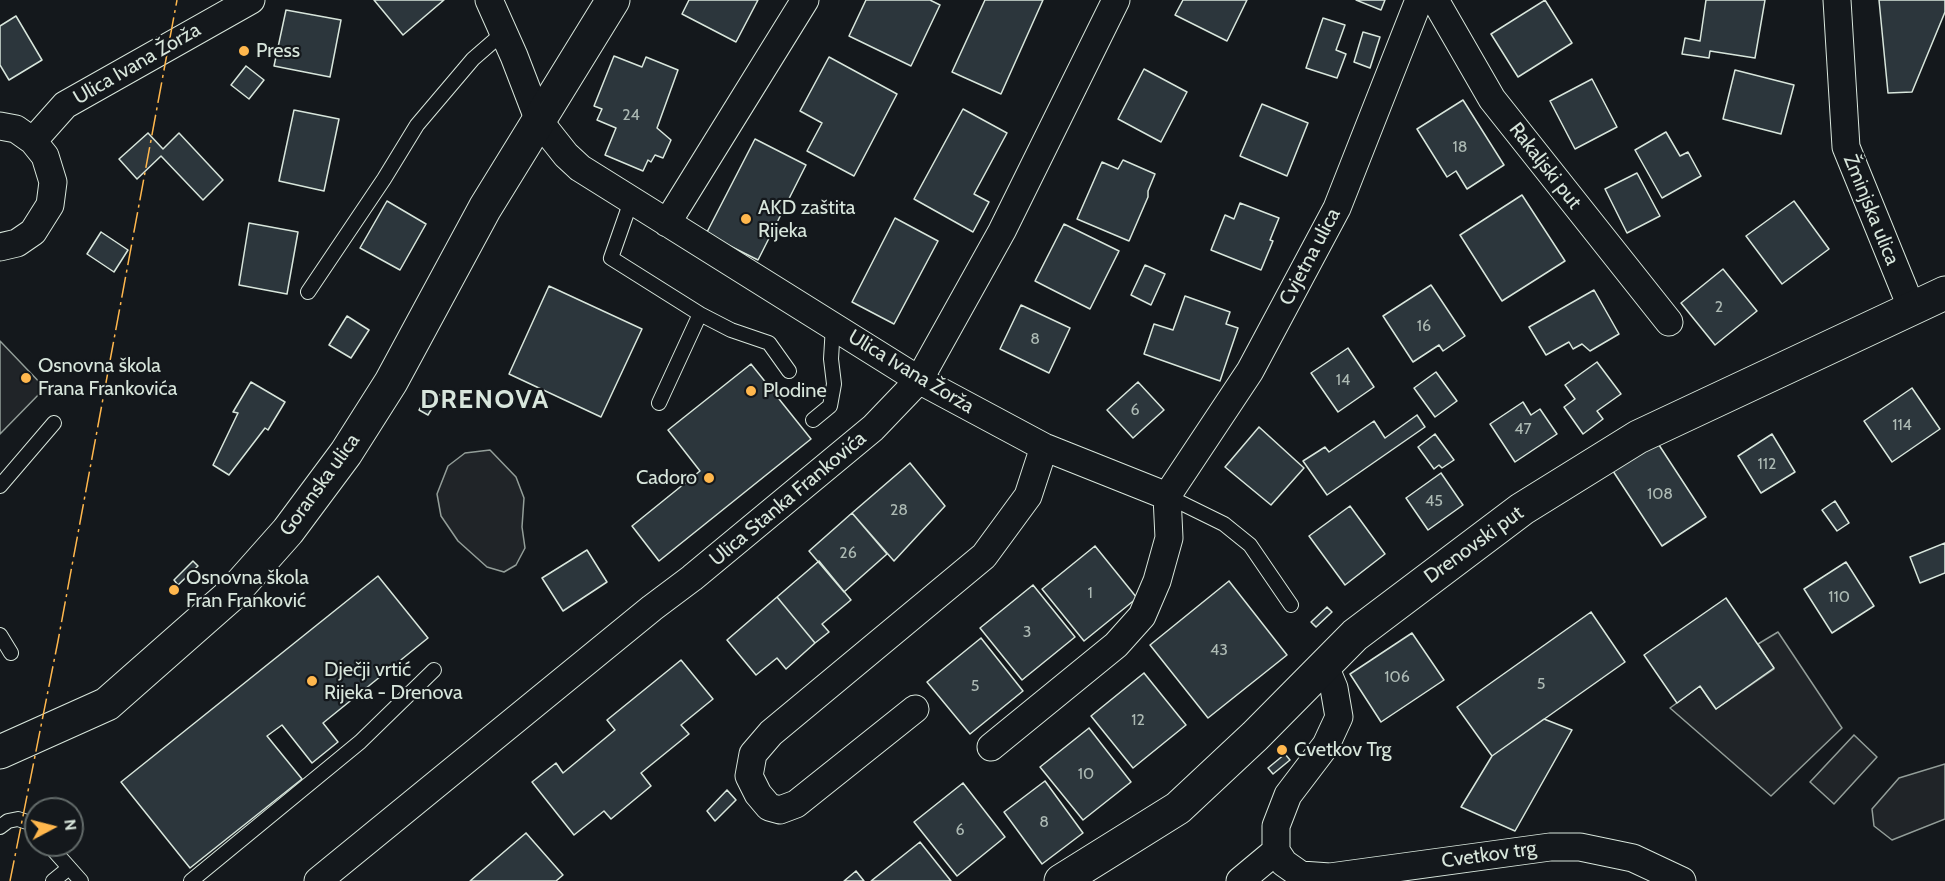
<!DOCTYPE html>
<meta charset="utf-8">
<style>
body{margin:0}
#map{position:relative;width:1945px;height:881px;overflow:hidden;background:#14181c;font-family:Cabin,sans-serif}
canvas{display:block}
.north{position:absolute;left:24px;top:797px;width:60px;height:60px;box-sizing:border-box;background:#14181c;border:2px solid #626a69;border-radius:50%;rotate:83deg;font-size:16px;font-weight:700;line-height:24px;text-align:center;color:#d8e6dc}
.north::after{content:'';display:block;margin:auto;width:21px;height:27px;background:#ffb74d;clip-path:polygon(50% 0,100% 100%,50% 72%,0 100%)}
</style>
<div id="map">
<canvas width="1945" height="881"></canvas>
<div class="north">N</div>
</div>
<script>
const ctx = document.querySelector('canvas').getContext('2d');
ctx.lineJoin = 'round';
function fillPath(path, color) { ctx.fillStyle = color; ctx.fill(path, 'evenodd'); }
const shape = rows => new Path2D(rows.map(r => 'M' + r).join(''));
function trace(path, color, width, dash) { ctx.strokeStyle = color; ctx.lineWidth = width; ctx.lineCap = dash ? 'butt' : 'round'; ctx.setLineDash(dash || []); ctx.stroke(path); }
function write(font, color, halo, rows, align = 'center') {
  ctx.font = font + ' Cabin,sans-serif'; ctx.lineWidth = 4.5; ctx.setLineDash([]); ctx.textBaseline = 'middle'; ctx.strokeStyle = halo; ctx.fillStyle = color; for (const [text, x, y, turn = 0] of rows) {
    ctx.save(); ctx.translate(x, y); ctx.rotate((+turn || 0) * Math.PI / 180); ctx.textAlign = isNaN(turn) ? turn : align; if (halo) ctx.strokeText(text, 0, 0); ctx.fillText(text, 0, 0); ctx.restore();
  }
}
const green = shape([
 [0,341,45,388,0,434,0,341],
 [490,450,516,477,524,498,522,527,525,548,516,565,504,572,487,567,458,541,441,516,437,494,448,466,465,453,490,450],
 [1778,632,1842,728,1771,796,1670,708,1700,686,1716,709,1774,669,1758,644,1778,632],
 [1854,735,1877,757,1834,804,1810,782,1854,735],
 [1945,764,1945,819,1892,840,1874,826,1872,809,1899,778,1945,764]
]);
fillPath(green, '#202428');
trace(green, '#939e99', 1.5);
const building = shape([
 [374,0,444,0,403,35,374,0],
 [689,0,758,0,736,42,682,14,689,0],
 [866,0,930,0,940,5,911,66,849,36,866,0],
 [985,0,1043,0,1001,94,952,72,985,0],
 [1183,0,1247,0,1227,41,1175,15,1183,0],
 [1356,0,1385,0,1381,10,1356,0],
 [1545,0,1572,43,1518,77,1491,34,1545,0],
 [1706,0,1765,0,1755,58,1710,51,1709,58,1682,54,1685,38,1700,41,1706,0],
 [1879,0,1945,0,1945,12,1912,92,1888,93,1879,0],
 [286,10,341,20,330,77,274,66,286,10],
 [16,16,42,60,9,80,0,65,0,26,16,16],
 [1323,18,1345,25,1336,50,1346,54,1337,78,1306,68,1323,18],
 [1363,32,1380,37,1370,68,1354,62,1363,32],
 [614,56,642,67,646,57,678,70,657,128,671,140,663,158,655,155,651,162,648,160,643,171,605,155,616,128,597,120,602,109,594,106,614,56],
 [829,57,897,94,854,176,807,151,822,123,800,111,829,57],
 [246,66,264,80,249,99,231,85,246,66],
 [1144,69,1187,92,1161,142,1118,119,1144,69],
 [1735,70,1794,85,1781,134,1723,119,1735,70],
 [1592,79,1617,127,1575,149,1550,101,1592,79],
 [1463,100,1504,165,1467,189,1456,171,1447,177,1417,129,1463,100],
 [1262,104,1308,123,1287,176,1240,156,1262,104],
 [963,109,1007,133,974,194,989,202,973,232,914,199,963,109],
 [294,110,339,119,324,191,279,181,294,110],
 [1666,132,1680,156,1688,152,1701,176,1662,198,1635,150,1666,132],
 [148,133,163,149,179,133,223,180,203,200,161,156,137,179,119,159,148,133],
 [755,139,806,165,758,260,706,234,755,139],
 [1123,160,1155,174,1148,191,1148,197,1129,241,1077,219,1102,162,1118,169,1123,160],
 [1637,173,1660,216,1627,233,1605,189,1637,173],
 [1522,195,1565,261,1502,301,1460,235,1522,195],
 [387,201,426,224,400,270,360,248,387,201],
 [1794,201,1829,249,1782,284,1746,236,1794,201],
 [1240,203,1279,218,1270,240,1273,241,1261,270,1211,250,1225,215,1234,219,1240,203],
 [895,218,938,241,894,324,852,302,895,218],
 [249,223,298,232,287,294,239,285,249,223],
 [1064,224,1119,251,1090,309,1035,281,1064,224],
 [101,232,128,250,114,272,87,254,101,232],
 [1145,265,1165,274,1151,305,1131,295,1145,265],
 [1723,269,1757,311,1715,345,1681,303,1723,269],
 [1431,285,1465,336,1443,351,1439,345,1413,362,1383,316,1431,285],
 [549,286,642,329,601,417,509,374,549,286],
 [1594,290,1619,334,1590,351,1582,344,1573,349,1569,342,1546,355,1529,327,1594,290],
 [1185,296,1230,312,1226,324,1238,328,1220,381,1144,354,1154,324,1173,330,1185,296],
 [1021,305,1070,328,1049,373,1000,349,1021,305],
 [347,316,369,330,351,358,329,345,347,316],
 [1348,348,1374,387,1338,412,1311,373,1348,348],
 [1597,362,1621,394,1597,411,1603,419,1583,434,1564,407,1575,399,1565,385,1597,362],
 [751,364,811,439,659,561,632,526,700,471,668,430,751,364],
 [1436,372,1457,401,1435,417,1414,388,1436,372],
 [251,382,285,402,268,430,265,428,229,475,213,465,238,413,233,412,251,382],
 [1138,382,1164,410,1133,438,1107,410,1138,382],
 [1912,388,1940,429,1892,462,1864,421,1912,388],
 [431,389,440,395,428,415,419,410,431,389],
 [1523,402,1531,415,1540,409,1557,434,1515,462,1490,424,1523,402],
 [1417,415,1425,427,1327,495,1303,461,1325,447,1329,452,1374,421,1385,438,1417,415],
 [1259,427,1304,468,1271,505,1225,467,1259,427],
 [1435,434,1454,460,1442,468,1439,465,1434,469,1418,447,1435,434],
 [1772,434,1795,472,1761,493,1738,456,1772,434],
 [1657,442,1706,517,1662,546,1613,471,1657,442],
 [910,463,945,506,894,561,852,513,910,463],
 [1441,473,1463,505,1428,530,1406,498,1441,473],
 [1835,501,1849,523,1837,531,1822,510,1835,501],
 [1350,506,1385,554,1345,585,1309,536,1350,506],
 [852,513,887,554,844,592,809,551,852,513],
 [1945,543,1945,573,1920,583,1910,557,1945,543],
 [1095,546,1137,598,1084,641,1042,589,1095,546],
 [587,550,607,582,563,611,542,578,587,550],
 [193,561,198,566,178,585,174,580,193,561],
 [819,561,851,600,822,624,829,632,815,643,777,597,819,561],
 [1846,562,1874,606,1832,633,1804,589,1846,562],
 [378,576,428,638,323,723,338,742,312,763,282,725,267,736,302,779,190,868,121,782,378,576],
 [1229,581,1287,655,1208,718,1150,645,1229,581],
 [1033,585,1075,637,1022,680,980,628,1033,585],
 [777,597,815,643,786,669,777,658,756,675,727,640,777,597],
 [1726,598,1774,668,1716,709,1700,686,1677,703,1644,655,1726,598],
 [1327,607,1332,612,1316,627,1311,622,1327,607],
 [1591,612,1625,662,1492,756,1457,707,1591,612],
 [1412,633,1444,680,1381,722,1350,674,1412,633],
 [981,638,1023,691,970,734,927,682,981,638],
 [681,660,713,699,681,725,689,734,641,773,651,786,611,819,604,811,574,835,532,782,556,763,563,773,615,730,607,720,681,660],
 [1144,673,1186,725,1133,768,1091,716,1144,673],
 [1544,719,1572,730,1515,831,1461,807,1492,756,1544,719],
 [1089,728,1131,782,1083,820,1040,767,1089,728],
 [1285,754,1290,760,1273,774,1268,768,1285,754],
 [1045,781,1083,833,1042,864,1004,812,1045,781],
 [963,783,1005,837,957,876,914,822,963,783],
 [727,790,736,800,715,821,707,811,727,790],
 [526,833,563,875,556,881,470,881,526,833],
 [920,842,951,881,871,881,920,842],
 [856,871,864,881,844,881,856,871]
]);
fillPath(building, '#2c363c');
trace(building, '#d8e6dc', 1.5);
const lane = shape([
 [631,201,611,258,700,314,659,403],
 [308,292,384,179,417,125,473,59,504,32],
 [700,314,731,330,769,343,789,371],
 [813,420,830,406,834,384,831,359,833,326],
 [0,486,54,423],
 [1167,496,1224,524,1250,545,1291,605],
 [0,635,11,653],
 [0,827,8,821,18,819,30,823,36,830],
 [49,845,81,881],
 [53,881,69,868],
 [191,881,360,742,434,670]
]);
const street = shape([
 [489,0,514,56,539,121,566,155,580,168,919,380,1044,447,1167,496],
 [1435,0,1492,99,1669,322],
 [1837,0,1846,147,1912,309],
 [0,126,16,129,33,141,45,156,53,182,50,205,33,232,17,243,0,247],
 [33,141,65,105,251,0],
 [667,223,805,0],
 [1167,496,1250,371,1337,208,1419,0],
 [915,709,796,804,780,810,769,807,758,794,749,776,753,754,771,733,984,556,1028,496,1044,447],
 [991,747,1116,645,1142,616,1157,581,1169,538,1167,496],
 [1276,851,1284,863,1301,875,1330,877,1550,847,1580,847,1633,858,1682,881],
 [1276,851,1276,826,1288,795,1326,745,1339,717,1334,688,1324,664],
 [318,881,652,608,692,578,873,428,919,380,1002,231,1116,0],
 [1240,881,1276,851]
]);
const secondary = shape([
 [0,752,107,704,233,593,288,531,346,453,391,382,485,208,613,0],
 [1061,881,1178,808,1255,736,1355,635,1522,509,1638,437,1945,293]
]);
trace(lane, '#d8e6dc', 16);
trace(street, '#d8e6dc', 29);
trace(secondary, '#d8e6dc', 35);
trace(lane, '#14181c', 14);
trace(street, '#14181c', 27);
trace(secondary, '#14181c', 33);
trace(shape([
 [10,881,58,641,177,0]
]), '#ffb74d', 1.5, [21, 4.5, 3, 4.5]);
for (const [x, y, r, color] of [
 [244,51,6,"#ffb74d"],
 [746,219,6,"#ffb74d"],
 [26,378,6,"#ffb74d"],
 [751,391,6,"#ffb74d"],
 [709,478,6,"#ffb74d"],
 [174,590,6,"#ffb74d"],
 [312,681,6,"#ffb74d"],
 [1282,750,6,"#ffb74d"]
]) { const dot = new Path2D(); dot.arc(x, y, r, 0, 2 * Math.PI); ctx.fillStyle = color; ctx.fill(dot); trace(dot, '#14181c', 2); }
write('16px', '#adbab4', null, [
 ["24",631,115],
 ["18",1460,147],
 ["2",1719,307],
 ["16",1424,326],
 ["8",1035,339],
 ["14",1343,380],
 ["6",1135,410],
 ["114",1902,425],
 ["47",1523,429],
 ["112",1767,464],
 ["108",1660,494],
 ["45",1434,501],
 ["28",899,510],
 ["26",848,553],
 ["1",1090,593],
 ["110",1839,597],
 ["3",1027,632],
 ["43",1219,650],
 ["106",1397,677],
 ["5",1541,684],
 ["5",975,686],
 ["12",1138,720],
 ["10",1086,774],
 ["8",1044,822],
 ["6",960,830]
]);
write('20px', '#d8e6dc', '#14181c', [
 ["Press",256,51],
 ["AKD zaštita",758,208],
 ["Rijeka",758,231],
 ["Osnovna škola",38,366],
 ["Frana Frankovića",38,389],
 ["Plodine",763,391],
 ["Cadoro",697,478,"right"],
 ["Osnovna škola",186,578],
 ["Fran Franković",186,601],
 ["Dječji vrtić",324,670],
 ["Rijeka - Drenova",324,693],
 ["Cvetkov Trg",1294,750]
], 'left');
write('20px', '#d8e6dc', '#14181c', [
 ["Ulica Ivana Žorža",137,64,-30],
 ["Rakaljski put",1545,166,52],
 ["Žminjska ulica",1871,210,68],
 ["Cvjetna ulica",1310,257,-62],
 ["Ulica Ivana Žorža",911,372,31],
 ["Goranska ulica",320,485,-54],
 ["Ulica Stanka Frankovića",788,499,-40],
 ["Drenovski put",1474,545,-36],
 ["Cvetkov trg",1489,855,-8]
]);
ctx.letterSpacing = '1.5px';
write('bold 26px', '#d8e6dc', '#14181c', [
 ["DRENOVA",485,400]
]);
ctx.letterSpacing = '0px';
</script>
